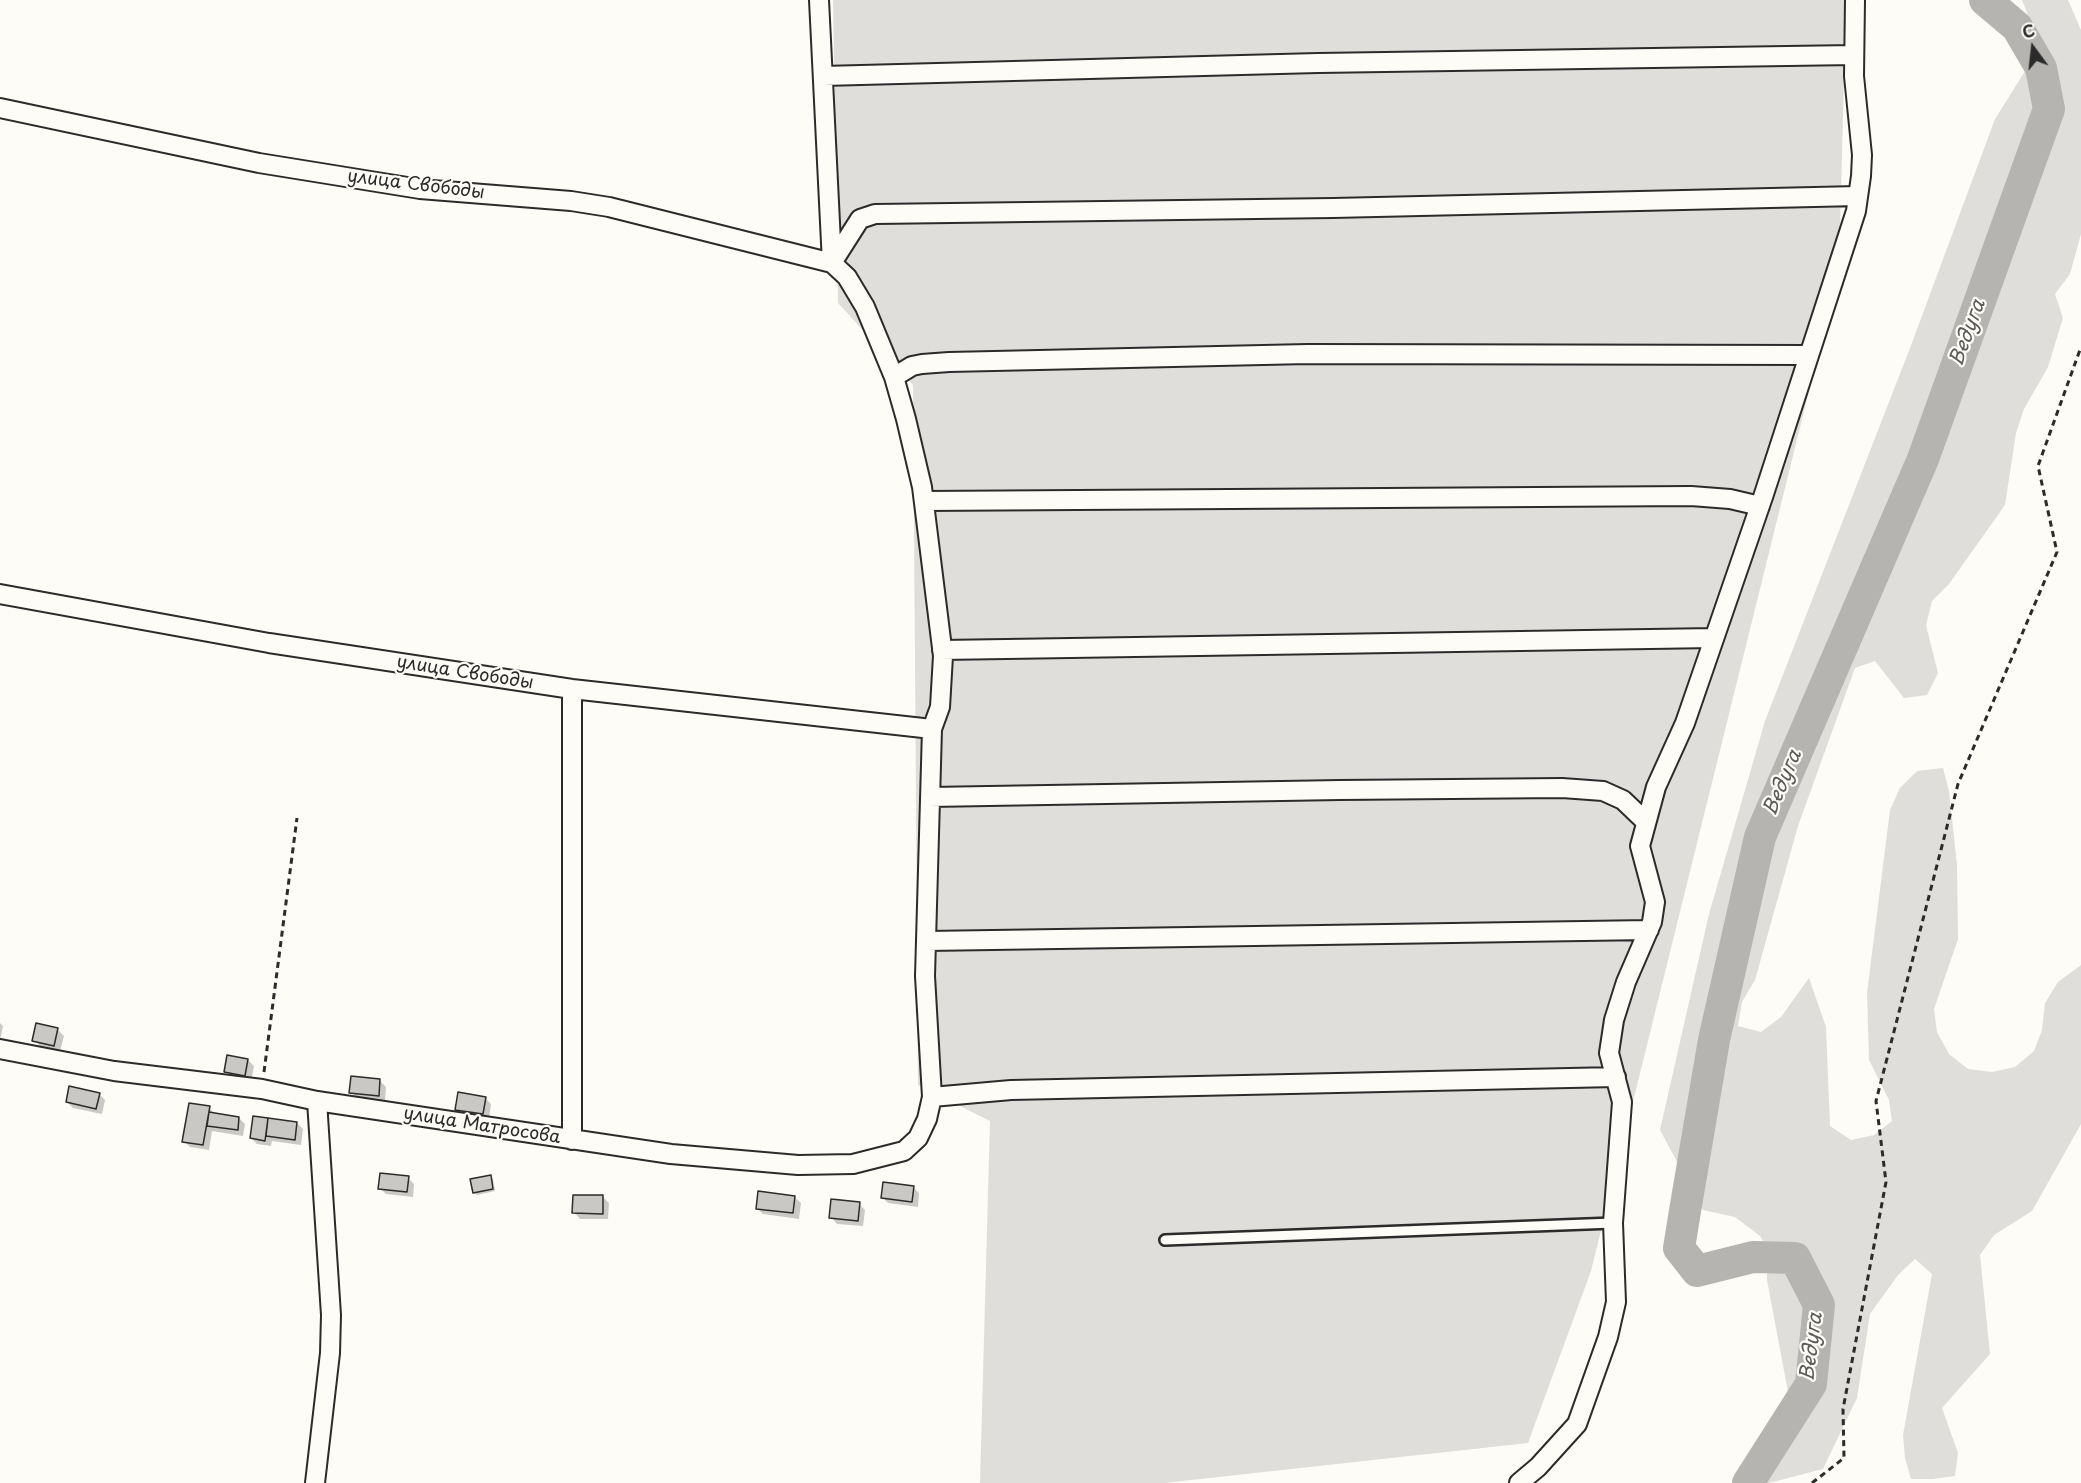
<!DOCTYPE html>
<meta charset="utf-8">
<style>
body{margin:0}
#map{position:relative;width:2081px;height:1483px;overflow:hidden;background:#fdfcf7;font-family:"Playpen Sans",sans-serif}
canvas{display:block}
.north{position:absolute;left:2003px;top:18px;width:60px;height:60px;-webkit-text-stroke:4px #fdfcf7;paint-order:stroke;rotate:345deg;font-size:16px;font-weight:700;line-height:24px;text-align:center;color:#2b2b2b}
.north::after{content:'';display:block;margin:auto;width:21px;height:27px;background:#2b2b2b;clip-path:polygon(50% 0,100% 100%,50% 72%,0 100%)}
</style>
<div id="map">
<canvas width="2081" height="1483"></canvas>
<div class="north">С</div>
</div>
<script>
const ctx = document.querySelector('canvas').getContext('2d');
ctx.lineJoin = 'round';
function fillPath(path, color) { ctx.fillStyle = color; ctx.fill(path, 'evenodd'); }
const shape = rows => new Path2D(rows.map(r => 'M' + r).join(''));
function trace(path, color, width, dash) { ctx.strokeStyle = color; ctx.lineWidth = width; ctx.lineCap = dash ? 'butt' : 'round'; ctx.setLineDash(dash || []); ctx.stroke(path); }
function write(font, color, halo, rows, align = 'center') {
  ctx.font = font + ' "Playpen Sans",sans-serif'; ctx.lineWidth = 4.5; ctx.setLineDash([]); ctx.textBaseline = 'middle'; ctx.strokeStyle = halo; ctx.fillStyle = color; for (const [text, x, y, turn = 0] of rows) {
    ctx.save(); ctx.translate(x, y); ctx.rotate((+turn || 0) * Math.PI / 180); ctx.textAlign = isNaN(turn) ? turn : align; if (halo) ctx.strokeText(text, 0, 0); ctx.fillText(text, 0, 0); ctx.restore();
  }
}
fillPath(shape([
 [833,0,1846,0,1839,270,1591,1271,1528,1443,1164,1483,980,1483,990,1121,918,1085,913,385,838,303],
 [2022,0,2068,0,2081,30,2081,234,2070,274,2055,294,2063,318,2048,367,2024,409,2016,433,2005,505,1949,584,1932,601,1926,625,1938,673,1927,695,1904,698,1875,661,1855,668,1798,826,1755,980,1742,1002,1738,1026,1761,1032,1781,1017,1809,978,1826,1027,1830,1126,1851,1140,1874,1135,1892,1121,1889,1100,1869,1060,1867,993,1890,810,1900,788,1917,771,1943,768,1949,791,1957,865,1958,939,1934,1009,1937,1032,1949,1054,1968,1069,1992,1072,2015,1067,2034,1051,2042,1030,2045,1003,2058,982,2081,965,2081,1124,2032,1211,1994,1235,1980,1255,1990,1354,1942,1408,1958,1453,1955,1476,1932,1479,1911,1479,1905,1458,1903,1435,1932,1274,1915,1259,1898,1275,1870,1314,1857,1398,1823,1469,1769,1483,1761,1483,1775,1466,1788,1392,1767,1280,1768,1249,1760,1236,1735,1217,1703,1210,1660,1130,1709,914,1765,721,1910,348,1995,119,2032,60,2036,36]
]), '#dfdeda');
fillPath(shape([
 [0,1023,3,1026,0,1041],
 [38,1025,58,1030,64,1036,60,1051,40,1046,34,1040],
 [248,1060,254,1066,251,1082,231,1078,225,1072],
 [380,1081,386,1087,385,1101,357,1098,351,1092],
 [99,1094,105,1100,102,1114,73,1108,67,1102],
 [485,1098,491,1104,489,1119,462,1115,456,1109],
 [209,1108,215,1114,239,1118,245,1124,243,1136,212,1131,209,1150,190,1147,184,1141],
 [254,1118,297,1123,303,1129,301,1145,272,1141,271,1146,257,1144,251,1138],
 [490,1176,493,1179,495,1191,477,1195,474,1192],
 [408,1178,414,1184,413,1197,386,1194,380,1188],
 [913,1187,919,1193,918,1207,888,1203,882,1197],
 [603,1197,609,1203,608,1219,580,1219,574,1212],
 [794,1197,801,1203,799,1219,763,1214,757,1208],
 [859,1204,865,1210,863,1226,837,1224,831,1217]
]), '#0003');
trace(shape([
 [1748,1483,1811,1384,1819,1305,1795,1258,1753,1257,1697,1271,1679,1248,1685,1211,1714,1040,1760,837,1923,459,2049,109,2041,68,2017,27,1985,0]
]), '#b5b4b1', 32);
const building = shape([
 [36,1023,58,1028,54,1046,32,1041,36,1023],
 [227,1055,248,1059,245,1076,224,1072,227,1055],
 [351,1076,380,1079,379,1096,349,1093,351,1076],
 [69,1086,100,1093,96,1109,66,1102,69,1086],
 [458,1092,486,1097,483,1114,455,1110,458,1092],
 [189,1103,210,1106,203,1145,182,1142,189,1103],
 [209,1112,239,1117,238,1130,207,1126,209,1112],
 [253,1116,268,1118,265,1141,250,1138,253,1116],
 [268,1118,297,1122,295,1140,266,1136,268,1118],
 [380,1173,409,1176,407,1192,378,1189,380,1173],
 [491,1175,493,1189,473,1193,470,1179,491,1175],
 [883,1182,914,1186,912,1202,881,1198,883,1182],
 [758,1191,795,1196,793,1213,756,1209,758,1191],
 [573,1195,603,1195,603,1214,572,1213,573,1195],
 [831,1199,860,1202,858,1221,829,1218,831,1199]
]);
fillPath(building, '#c9c8c4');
trace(building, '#2b2b2b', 1.5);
const service = shape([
 [1165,1240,1613,1223]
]);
const minor = shape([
 [823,76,1318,63,1854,55],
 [0,108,259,163,420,189,571,201,609,207,832,263],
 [832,263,860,219,875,214,1333,208,1858,196],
 [894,377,912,366,922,364,949,362,1308,354,1809,355],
 [924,501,1691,496,1730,499,1760,506],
 [0,594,269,643,572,689,932,729],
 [942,650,1714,638],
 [572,689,572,1140],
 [930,797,1340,790,1562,788,1603,791,1623,800,1646,822],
 [927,941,1649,930],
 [0,1049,114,1071,262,1089,317,1101,671,1154,798,1165,853,1164,904,1151,918,1138,927,1119,932,1097,925,976,932,729,940,707,943,656,922,487,906,419,894,377,865,307,847,277,832,263,819,0],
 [932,1097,1011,1090,1616,1077],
 [315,1483,330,1353,331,1315,317,1101],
 [1519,1483,1538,1467,1577,1424,1608,1337,1616,1302,1613,1223,1622,1102,1609,1053,1614,1020,1626,982,1652,922,1655,902,1640,846,1656,787,1685,723,1763,497,1856,211,1861,176,1862,155,1854,76,1855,0]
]);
trace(service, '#2b2b2b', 14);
trace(minor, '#2b2b2b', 22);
trace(shape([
 [264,1072,297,818],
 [1812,1483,1844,1458,1843,1409,1886,1182,1876,1101,1958,784,2057,552,2038,466,2081,347]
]), '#2b2b2b', 3, [6, 4.5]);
trace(service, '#fdfcf7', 9);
trace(minor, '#fdfcf7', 18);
write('18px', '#2b2b2b', '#fdfcf7', [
 ["улица Свободы",416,185,7],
 ["улица Свободы",465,673,9],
 ["улица Матросова",482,1126,9]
]);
write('italic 20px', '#5b5b5a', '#fdfcf7', [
 ["Ведуга",1968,333,-70],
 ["Ведуга",1783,783,-67],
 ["Ведуга",1812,1347,-83]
]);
</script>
